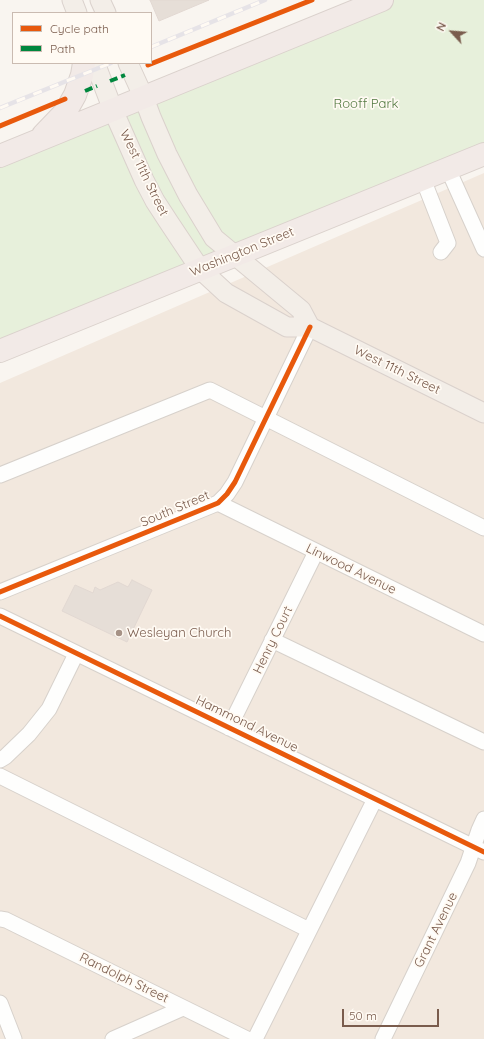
<!DOCTYPE html>
<style>
body{margin:0}
#map{position:relative;width:484px;height:1039px;overflow:hidden;background:#f9f5f0;font-family:Quicksand,sans-serif}
canvas{display:block}
.legend{position:absolute;left:12px;top:12px;width:140px;height:52px;box-sizing:border-box;background:#fffaf3;border:1px solid #cabbb1;margin:0;padding:5px 7px;list-style:none;font-size:12px;color:#7a5c4d}
.legend li{display:flex;align-items:center;gap:8px;height:20px}
.legend b{width:20px;border:1px solid #cabbb1}
.north{position:absolute;left:432px;top:12px;width:40px;height:40px;-webkit-text-stroke:3px #fffaf3;paint-order:stroke;rotate:296deg;font-size:11px;font-weight:700;line-height:16px;text-align:center;color:#7a5c4d}
.north::after{content:'';display:block;margin:auto;width:14px;height:18px;background:#7a5c4d;clip-path:polygon(50% 0,100% 100%,50% 72%,0 100%)}
.scale{position:absolute;left:342px;top:1009px;width:97px;height:18px;box-sizing:border-box;border:2px solid #7a5c4d;border-top:0;padding-left:5px;font-size:12px;line-height:14px;white-space:nowrap;color:#7a5c4d;-webkit-text-stroke:3px #fffaf3;paint-order:stroke}
</style>
<div id="map">
<canvas width="484" height="1039"></canvas>
<ul class="legend">
<li><b style="height:5px;background:#e8590c"></b>Cycle path</li>
<li><b style="height:5px;background:#00873e"></b>Path</li>
</ul>
<div class="north">N</div>
<div class="scale">50 m</div>
</div>
<script>
const ctx = document.querySelector('canvas').getContext('2d');
ctx.lineJoin = 'round';
function fillPath(path, color) { ctx.fillStyle = color; ctx.fill(path, 'evenodd'); }
const shape = rows => new Path2D(rows.map(r => 'M' + r).join(''));
function trace(path, color, width, dash) { ctx.strokeStyle = color; ctx.lineWidth = width; ctx.lineCap = dash ? 'butt' : 'round'; ctx.setLineDash(dash || []); ctx.stroke(path); }
function write(font, color, halo, rows, align = 'center') {
  ctx.font = font + ' Quicksand,sans-serif'; ctx.lineWidth = 3.5; ctx.setLineDash([]); ctx.textBaseline = 'middle'; ctx.strokeStyle = halo; ctx.fillStyle = color; for (const [text, x, y, turn = 0] of rows) {
    ctx.save(); ctx.translate(x, y); ctx.rotate((+turn || 0) * Math.PI / 180); ctx.textAlign = isNaN(turn) ? turn : align; if (halo) ctx.strokeText(text, 0, 0); ctx.fillText(text, 0, 0); ctx.restore();
  }
}
fillPath(shape([
 [484,173,484,1039,0,1039,0,383]
]), '#f2e8de');
fillPath(shape([
 [382,0,484,0,484,154,0,351,0,156]
]), '#e7f0db');
const building = shape([
 [150,0,209,0,159,21,150,0],
 [132,580,152,590,127,642,62,611,75,585,93,593,95,587,100,590,118,582,128,587,132,580]
]);
fillPath(building, '#e6ded7');
trace(building, '#e2d8d2', 1);
const minor = shape([
 [448,169,484,249],
 [423,179,448,243,441,252],
 [0,475,210,390,484,528],
 [218,503,484,634],
 [0,592,218,503,227,494,235,482,310,327],
 [0,616,484,852],
 [272,640,484,742],
 [229,728,316,552],
 [0,760,5,757,29,734,49,709,76,654],
 [0,776,309,930],
 [0,919,6,920,247,1039],
 [0,1003,14,1039],
 [113,1039,183,1008],
 [255,1039,375,799],
 [383,1039,468,863,479,830,484,819]
]);
const major = shape([
 [72,0,77,13],
 [100,0,106,13],
 [95,63,113,110,144,180,155,201,168,221,200,269,226,293,287,327,310,327,484,413],
 [128,63,144,98,151,117,167,154,188,195,214,238,301,310,310,327]
]);
const highway = shape([
 [43,135,66,111,75,95,82,75,84,63],
 [0,156,382,0],
 [0,351,484,154]
]);
trace(minor, '#d7d1cb', 17);
trace(major, '#dad1cc', 21);
trace(highway, '#dad1cc', 24);
trace(minor, '#fefefd', 15);
trace(major, '#f3eee8', 19);
trace(highway, '#f2eae7', 22);
const rail = shape([
 [151,47,265,0],
 [0,108,111,63]
]);
trace(rail, '#e6e3e7', 4.5);
trace(rail, '#fffaf3', 3, [9]);
trace(shape([
 [110,81,125,75],
 [85,91,97,86]
]), '#00873e', 4, [8, 4]);
trace(shape([
 [148,65,312,0],
 [0,126,65,99],
 [0,592,218,503,227,494,235,482,310,327],
 [0,616,484,852]
]), '#e8590c', 5);
for (const [x, y, r, color] of [
 [119,633,4,"#a69286"]
]) { const dot = new Path2D(); dot.arc(x, y, r, 0, 2 * Math.PI); ctx.fillStyle = color; ctx.fill(dot); trace(dot, '#fffaf3', 1.5); }
write('13px', '#537a41', '#fffaf3', [
 ["Rooff Park",366,104]
]);
write('13px', '#7a5c4d', '#fffaf3', [
 ["West 11th Street",144,173,64],
 ["Washington Street",242,252,-22],
 ["West 11th Street",397,370,26],
 ["South Street",175,509,-23],
 ["Linwood Avenue",351,569,26],
 ["Henry Court",273,640,-64],
 ["Hammond Avenue",247,724,26],
 ["Grant Avenue",436,930,-64],
 ["Randolph Street",124,978,26]
]);
write('13px', '#7a5c4d', '#fffaf3', [
 ["Wesleyan Church",127,633]
], 'left');
</script>
